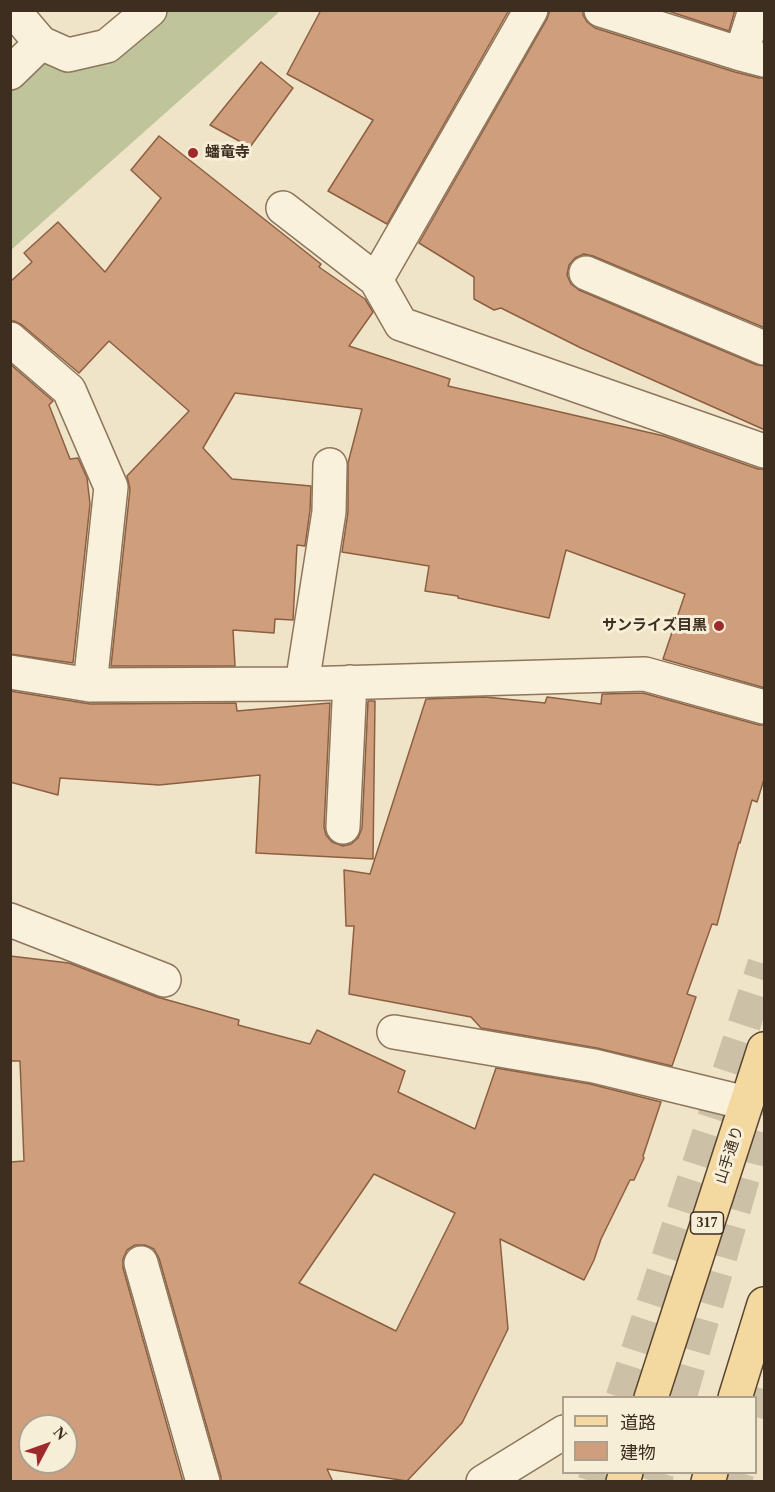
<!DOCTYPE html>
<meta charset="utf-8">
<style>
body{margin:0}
#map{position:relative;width:775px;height:1492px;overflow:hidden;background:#f0e4c8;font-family:"Times New Roman","Noto Sans JP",serif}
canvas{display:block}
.frame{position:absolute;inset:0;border:12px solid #3d2e20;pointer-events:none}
.legend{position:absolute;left:562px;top:1396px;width:195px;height:78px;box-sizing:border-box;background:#f7eed8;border:2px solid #ada18e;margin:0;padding:8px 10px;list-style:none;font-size:18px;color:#3d2e20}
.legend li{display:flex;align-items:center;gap:12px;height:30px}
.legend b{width:30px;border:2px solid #ada18e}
.north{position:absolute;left:18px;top:1414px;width:60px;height:60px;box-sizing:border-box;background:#f7eed8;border:2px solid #ada18e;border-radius:50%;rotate:49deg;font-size:16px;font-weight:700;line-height:24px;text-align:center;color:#3d2e20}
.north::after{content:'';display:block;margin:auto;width:21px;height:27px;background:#9e2a2b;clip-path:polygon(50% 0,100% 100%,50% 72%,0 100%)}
</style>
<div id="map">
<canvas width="775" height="1492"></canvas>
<div class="frame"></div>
<ul class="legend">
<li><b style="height:8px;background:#f3d9a0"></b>道路</li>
<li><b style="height:16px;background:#cf9f7d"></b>建物</li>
</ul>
<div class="north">N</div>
</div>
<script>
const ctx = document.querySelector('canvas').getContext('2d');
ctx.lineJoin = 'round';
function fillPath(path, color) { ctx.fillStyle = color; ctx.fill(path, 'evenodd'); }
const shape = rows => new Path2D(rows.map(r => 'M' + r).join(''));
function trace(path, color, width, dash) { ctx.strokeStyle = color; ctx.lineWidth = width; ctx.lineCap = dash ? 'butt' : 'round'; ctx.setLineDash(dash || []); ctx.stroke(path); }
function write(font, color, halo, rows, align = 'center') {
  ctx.font = font + ' "Times New Roman","Noto Sans JP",serif'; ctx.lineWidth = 6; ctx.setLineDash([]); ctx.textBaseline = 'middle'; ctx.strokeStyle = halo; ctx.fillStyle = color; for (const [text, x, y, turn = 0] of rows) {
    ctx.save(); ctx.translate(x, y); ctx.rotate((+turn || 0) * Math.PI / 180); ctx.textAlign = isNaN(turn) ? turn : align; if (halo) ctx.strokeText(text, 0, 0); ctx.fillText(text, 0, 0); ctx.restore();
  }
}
fillPath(shape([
 [164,11,279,11,277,14,11,250,11,86,36,62,62,67]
]), '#bfc49a');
const building = shape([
 [321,10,509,10,387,224,328,191,373,120,287,74,321,10],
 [550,10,583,10,583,15,587,22,595,28,735,72,759,78,765,78,765,328,593,256,584,254,575,258,569,265,567,275,571,284,579,290,757,365,765,366,765,430,581,348,501,308,494,310,474,299,474,277,419,243,547,19,550,10],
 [665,10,735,10,729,31,665,10],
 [261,62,293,88,250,147,210,125,261,62],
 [159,136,321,264,319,267,365,299,373,312,349,346,450,379,448,386,664,436,758,469,765,469,765,688,663,659,685,594,566,550,549,618,458,598,458,596,425,591,429,566,342,552,348,512,348,463,362,409,235,393,203,448,232,479,311,486,310,510,305,546,297,545,293,620,275,619,274,633,233,630,235,666,111,666,130,489,127,476,189,411,109,341,79,373,22,325,14,321,10,321,10,282,32,262,24,253,58,222,105,272,161,198,131,170,159,136],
 [10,364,53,401,49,405,70,459,78,458,87,478,90,504,73,663,10,654,10,364],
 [10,691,90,704,236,703,237,711,330,703,324,827,326,835,332,842,343,846,351,844,358,838,362,828,368,701,375,701,373,859,256,853,260,775,159,785,60,778,58,795,10,782,10,691],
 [643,693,759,725,765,725,765,776,757,802,752,800,740,843,739,842,717,925,712,924,687,994,696,997,672,1066,597,1048,481,1028,471,1017,349,994,354,926,346,926,344,870,370,874,426,699,485,697,545,703,547,697,601,704,602,694,643,693],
 [10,956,69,963,157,997,239,1020,238,1025,310,1044,317,1030,405,1071,398,1092,475,1129,496,1068,590,1084,661,1102,643,1156,644,1158,634,1180,630,1180,601,1239,594,1260,584,1280,500,1239,508,1329,462,1423,407,1481,327,1469,333,1482,221,1482,221,1477,159,1258,154,1249,145,1245,135,1245,127,1250,123,1259,123,1268,183,1482,10,1482,10,1162,24,1161,20,1061,10,1061,10,956],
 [374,1174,455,1213,396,1331,299,1283,374,1174],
 [30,1426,66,1426,66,1462,30,1462,30,1426]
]);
fillPath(building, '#cf9f7d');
trace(building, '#8d5f41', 1.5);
trace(shape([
 [622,1398,764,964],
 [680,1398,746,1169,764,1095],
 [756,1417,764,1389],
 [594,1482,597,1472],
 [655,1482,658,1472],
 [735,1482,738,1472]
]), '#ccc0a6', 33, [33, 16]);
const minor = shape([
 [13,10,41,43,68,55,107,46,150,10],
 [601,10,741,54,764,60],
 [741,54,755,10],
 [10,73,41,43],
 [283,208,376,280,401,324,764,451],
 [586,273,764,348],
 [376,280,531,10],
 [10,339,69,390,111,487,90,685],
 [10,672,90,685,302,684,645,674,764,707],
 [302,684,329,512,330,465],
 [343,827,350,682],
 [10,920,164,980],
 [394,1032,594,1066,746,1103],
 [141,1263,203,1482],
 [483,1482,564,1432]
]);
const major = shape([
 [651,1398,764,1049],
 [735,1398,764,1304],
 [623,1482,626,1472],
 [708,1482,711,1472]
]);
trace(minor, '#8d765c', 36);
trace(major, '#5b4430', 36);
trace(minor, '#faf1dc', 33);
trace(major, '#f3d9a0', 33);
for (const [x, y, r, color] of [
 [193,153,6,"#9e2a2b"],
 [719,626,6,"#9e2a2b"]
]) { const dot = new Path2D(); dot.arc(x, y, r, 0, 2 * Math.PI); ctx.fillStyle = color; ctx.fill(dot); trace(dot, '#f7eed8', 2); }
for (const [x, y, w] of [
 [707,1223,33]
]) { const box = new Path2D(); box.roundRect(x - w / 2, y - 11, w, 22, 4.5); ctx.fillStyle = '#f7eed8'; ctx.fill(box); trace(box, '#3d2e20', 1.5); }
write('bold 14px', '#3d2e20', null, [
 ["317",707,1223]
]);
write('bold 15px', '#3d2e20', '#f7eed8', [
 ["蟠竜寺",205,153],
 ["サンライズ目黒",707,626,"right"]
], 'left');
write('15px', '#3d2e20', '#f7eed8', [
 ["山手通り",730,1155,-72]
]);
</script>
